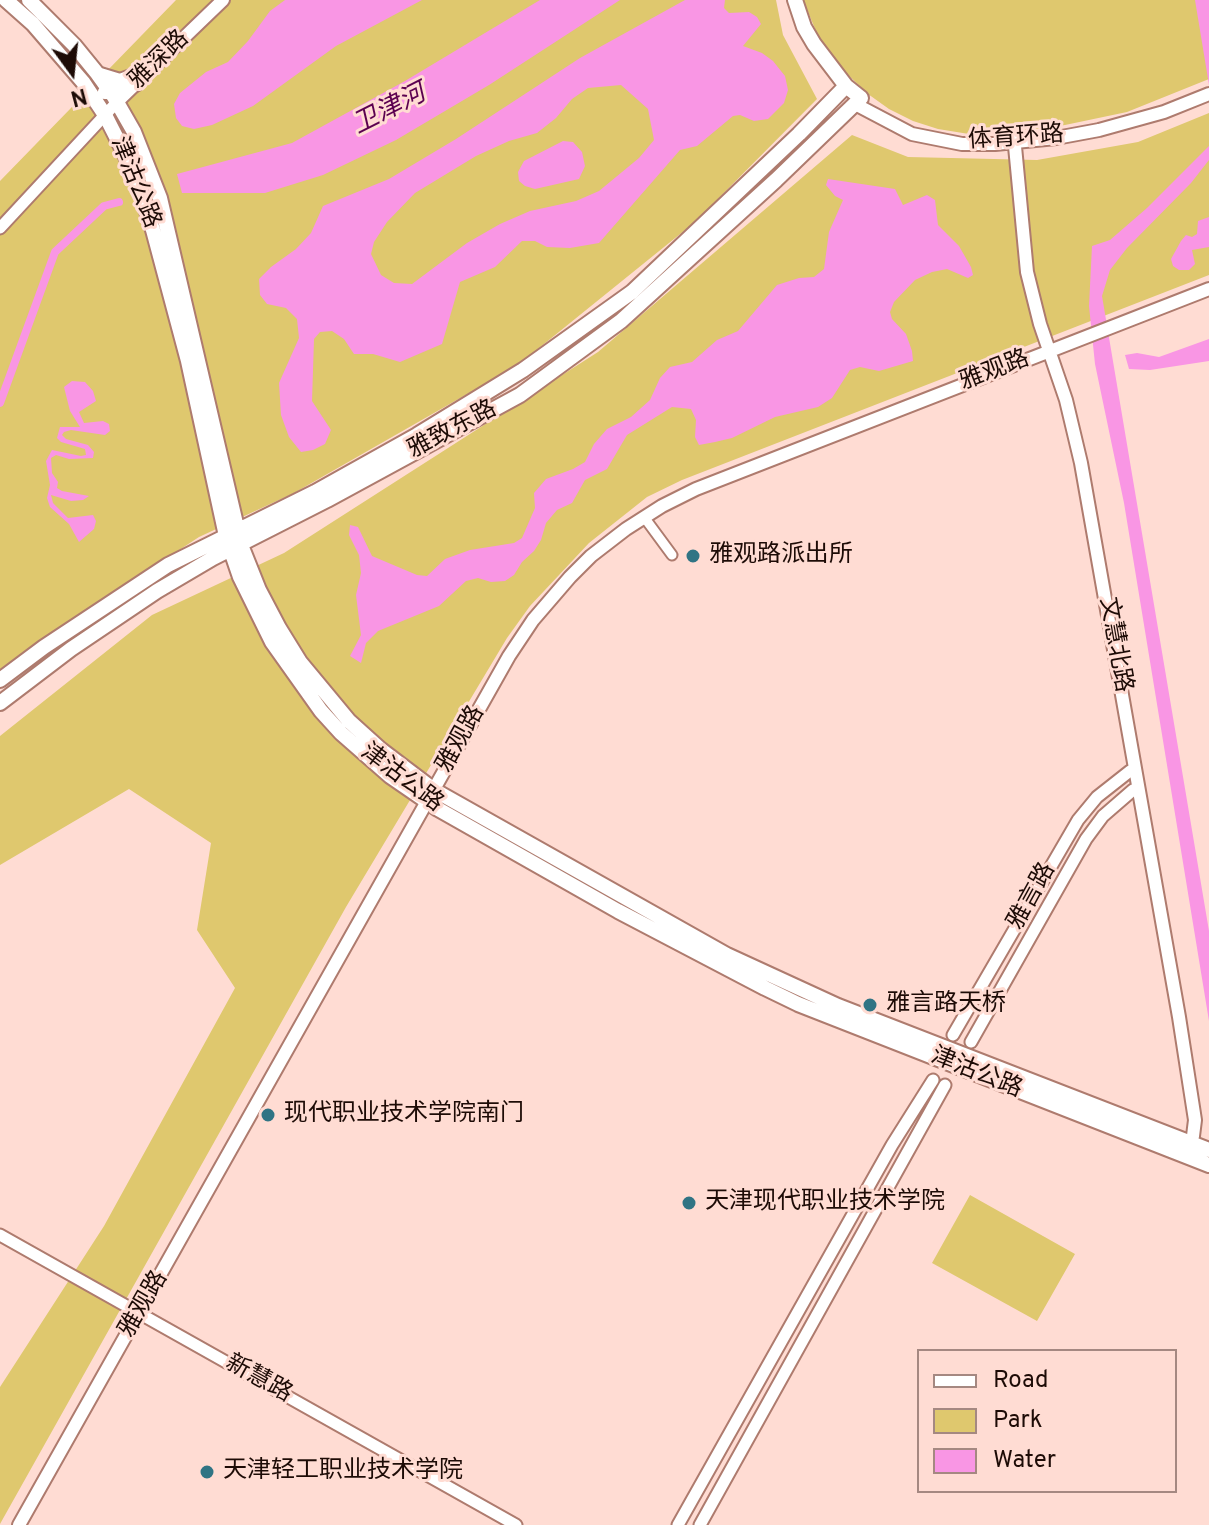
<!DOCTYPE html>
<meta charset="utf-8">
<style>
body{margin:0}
#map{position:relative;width:1209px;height:1525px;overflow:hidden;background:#ffdcd3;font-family:Overpass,sans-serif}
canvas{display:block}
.legend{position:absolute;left:917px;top:1349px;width:260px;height:144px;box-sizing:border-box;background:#ffdcd3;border:2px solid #a58881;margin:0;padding:10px 14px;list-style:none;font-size:24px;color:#1d0b06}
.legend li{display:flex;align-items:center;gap:16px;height:40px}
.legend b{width:40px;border:2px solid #a58881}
.north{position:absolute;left:32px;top:32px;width:80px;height:80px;-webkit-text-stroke:6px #ffdcd3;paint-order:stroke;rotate:165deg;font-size:22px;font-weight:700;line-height:32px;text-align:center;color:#1d0b06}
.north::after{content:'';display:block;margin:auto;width:28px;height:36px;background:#1d0b06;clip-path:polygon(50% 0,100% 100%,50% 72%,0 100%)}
</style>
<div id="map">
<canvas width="1209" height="1525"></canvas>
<ul class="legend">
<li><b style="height:10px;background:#fff"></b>Road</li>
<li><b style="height:22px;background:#dfc86e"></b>Park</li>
<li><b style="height:22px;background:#f996e4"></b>Water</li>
</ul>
<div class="north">N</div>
</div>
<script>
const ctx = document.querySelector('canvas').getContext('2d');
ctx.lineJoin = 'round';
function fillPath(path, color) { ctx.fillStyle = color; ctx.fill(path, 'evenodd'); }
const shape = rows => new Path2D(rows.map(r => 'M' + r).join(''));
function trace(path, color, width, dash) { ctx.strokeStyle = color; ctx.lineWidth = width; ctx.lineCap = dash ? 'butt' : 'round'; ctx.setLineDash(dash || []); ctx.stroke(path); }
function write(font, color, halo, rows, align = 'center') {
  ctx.font = font + ' Overpass,"Noto Sans SC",sans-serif'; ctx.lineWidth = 6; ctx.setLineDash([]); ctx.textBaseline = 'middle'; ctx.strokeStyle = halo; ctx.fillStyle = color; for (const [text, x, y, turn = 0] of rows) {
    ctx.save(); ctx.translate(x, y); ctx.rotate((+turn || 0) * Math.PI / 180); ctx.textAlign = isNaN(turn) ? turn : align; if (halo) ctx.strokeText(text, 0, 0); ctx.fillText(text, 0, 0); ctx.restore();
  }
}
fillPath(shape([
 [176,0,776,0,783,35,817,99,695,222,518,365,294,493,199,537,68,623,0,677,0,181],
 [803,0,1209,0,1209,79,1127,112,1065,125,1001,134,969,134,938,129,913,121,889,109,868,94,842,69,821,43],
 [1209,113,1209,275,682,480,647,497,589,543,530,606,507,638,346,907,0,1524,0,1387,104,1226,235,988,197,930,211,843,129,789,0,865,0,736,152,615,284,553,598,352,852,135,908,157,1037,160,1138,142],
 [970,1195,1075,1254,1037,1321,932,1263]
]), '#dfc86e');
fillPath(shape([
 [285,0,422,0,336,46,253,106,212,125,194,129,182,126,176,118,174,104,180,93,206,72,228,62,248,41,270,11],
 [540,0,620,0,489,85,396,140,323,175,265,193,182,193,177,174,292,143,405,81],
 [685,0,725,0,724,8,729,13,749,12,757,17,761,24,743,46,762,53,773,61,785,76,788,90,784,103,768,119,754,121,740,115,733,116,697,146,680,150,599,243,570,248,547,247,535,241,522,241,495,267,460,282,442,344,400,362,373,354,354,354,344,339,332,331,320,332,314,339,312,401,331,430,325,444,313,450,301,452,289,437,281,415,279,383,299,338,297,319,286,308,267,304,260,295,259,279,271,267,296,249,311,233,323,206,389,179,456,139,580,58],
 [621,85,648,109,654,140,639,158,599,191,576,201,530,211,500,224,467,243,412,284,394,283,381,275,371,254,374,242,387,222,415,193,476,156,509,141,537,133,556,118,572,99,588,88],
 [1195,0,1209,0,1209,85],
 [563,141,573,142,582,152,585,166,579,179,535,189,525,186,519,181,518,172,524,161],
 [1209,146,1209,160,1191,183,1127,248,1110,270,1102,296,1209,931,1209,1021,1124,503,1095,364,1089,306,1092,246,1110,240,1147,208],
 [828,179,895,189,903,205,927,195,935,200,938,225,959,246,971,267,973,275,968,278,947,269,932,272,915,280,894,302,890,312,892,319,906,334,912,351,913,361,879,371,860,367,850,370,832,398,818,407,775,417,732,438,715,442,699,445,695,437,696,420,691,409,672,407,627,435,607,469,585,480,572,503,557,510,546,523,541,540,534,551,522,562,514,575,505,581,491,582,478,578,466,581,439,606,378,631,366,643,361,663,350,656,361,635,356,595,361,573,359,555,349,535,350,525,358,527,372,556,417,575,427,576,445,559,470,550,514,543,522,538,535,508,534,493,546,479,573,469,585,462,594,444,607,429,631,417,650,400,660,378,670,367,692,362,717,340,738,331,777,285,799,278,814,277,824,269,829,232,843,200,835,196,826,185],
 [1209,217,1209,247,1192,250,1195,264,1189,270,1179,270,1173,266,1171,259,1181,241,1186,235,1192,237,1197,234,1198,221],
 [1209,339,1209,361,1150,370,1129,369,1125,355,1137,353,1159,357],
 [72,381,85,382,93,391,96,401,79,412,84,423,103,421,109,424,110,431,105,435,71,430,64,432,62,435,66,439,88,445,94,452,93,458,69,459,56,455,51,458,52,473,58,482,57,488,62,491,89,496,83,500,71,501,51,495,53,503,68,518,93,515,96,521,94,529,79,542,69,524,50,507,47,498,50,485,46,461,52,450,81,456,86,455,85,449,61,442,57,438,60,427,80,427,70,411,64,387]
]), '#f996e4');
trace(shape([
 [0,403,55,252,104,206,119,202]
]), '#f996e4', 8);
const minor = shape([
 [644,517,672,555]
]);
const tertiary = shape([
 [0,228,117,102],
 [953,1035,1078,820,1097,797,1130,771],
 [971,1042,1086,839,1103,816,1133,790],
 [0,1235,516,1525],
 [678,1525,892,1145,933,1080],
 [700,1525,945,1085]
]);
const secondary = shape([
 [97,73,120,80,139,73],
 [117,102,223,0],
 [855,104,912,134,962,144,995,144,1056,138,1099,130,1164,112,1209,94],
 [1014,136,1027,272,1040,324,1066,400,1081,463,1179,1017,1195,1120,1193,1136,1188,1150],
 [19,1525,509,656,533,620,570,577,591,556,626,529,662,506,696,489,1209,289]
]);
const primary = shape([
 [6,0,33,24,83,82,105,115,135,174,153,230,188,361,226,536,240,577,272,642,321,711,341,733,390,776,438,809,618,911,765,988,798,1004,1209,1165],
 [29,0,74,45,96,72,114,97,134,132,160,198,241,545,259,590,279,628,300,662,349,721,380,749,434,790,727,955,838,1006,1209,1150],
 [105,92,122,90,137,83],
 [0,680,44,647,168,565,315,492,417,435,523,370,632,292,799,134,846,86],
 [0,703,71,649,157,591,213,558,327,500,520,395,621,321,776,180,861,98,846,86,814,44,804,27,795,0]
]);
trace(minor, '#ae7b6e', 13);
trace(tertiary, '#ae7b6e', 15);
trace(secondary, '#ae7b6e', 16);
trace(primary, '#ae7b6e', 18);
trace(minor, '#fff', 9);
trace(tertiary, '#fff', 11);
trace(secondary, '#fff', 12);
trace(primary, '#fff', 14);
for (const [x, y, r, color] of [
 [693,556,8,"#307484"],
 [870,1005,8,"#307484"],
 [268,1115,8,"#307484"],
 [689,1203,8,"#307484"],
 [207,1472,8,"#307484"]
]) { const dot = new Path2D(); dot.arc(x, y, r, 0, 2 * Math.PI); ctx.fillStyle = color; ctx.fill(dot); trace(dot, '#ffdcd3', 3); }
write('24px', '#1d0b06', '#ffdcd3', [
 ["雅深路",160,61,-44],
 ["体育环路",1016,139,-4],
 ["津沽公路",134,183,68],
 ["雅观路",995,372,-21],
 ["雅致东路",453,431,-28],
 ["文慧北路",1114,645,80],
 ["雅观路",462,740,-61],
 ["津沽公路",401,779,37],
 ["雅言路",1033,897,-61],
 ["津沽公路",976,1074,22],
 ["雅观路",145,1305,-60],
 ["新慧路",258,1380,29]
]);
write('24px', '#1d0b06', '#ffdcd3', [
 ["雅观路派出所",709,556],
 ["雅言路天桥",886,1005],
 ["现代职业技术学院南门",284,1115],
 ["天津现代职业技术学院",705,1203],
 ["天津轻工职业技术学院",223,1472]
], 'left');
write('italic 26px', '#5c0050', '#ffdcd3', [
 ["卫津河",390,111,-27]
]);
</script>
